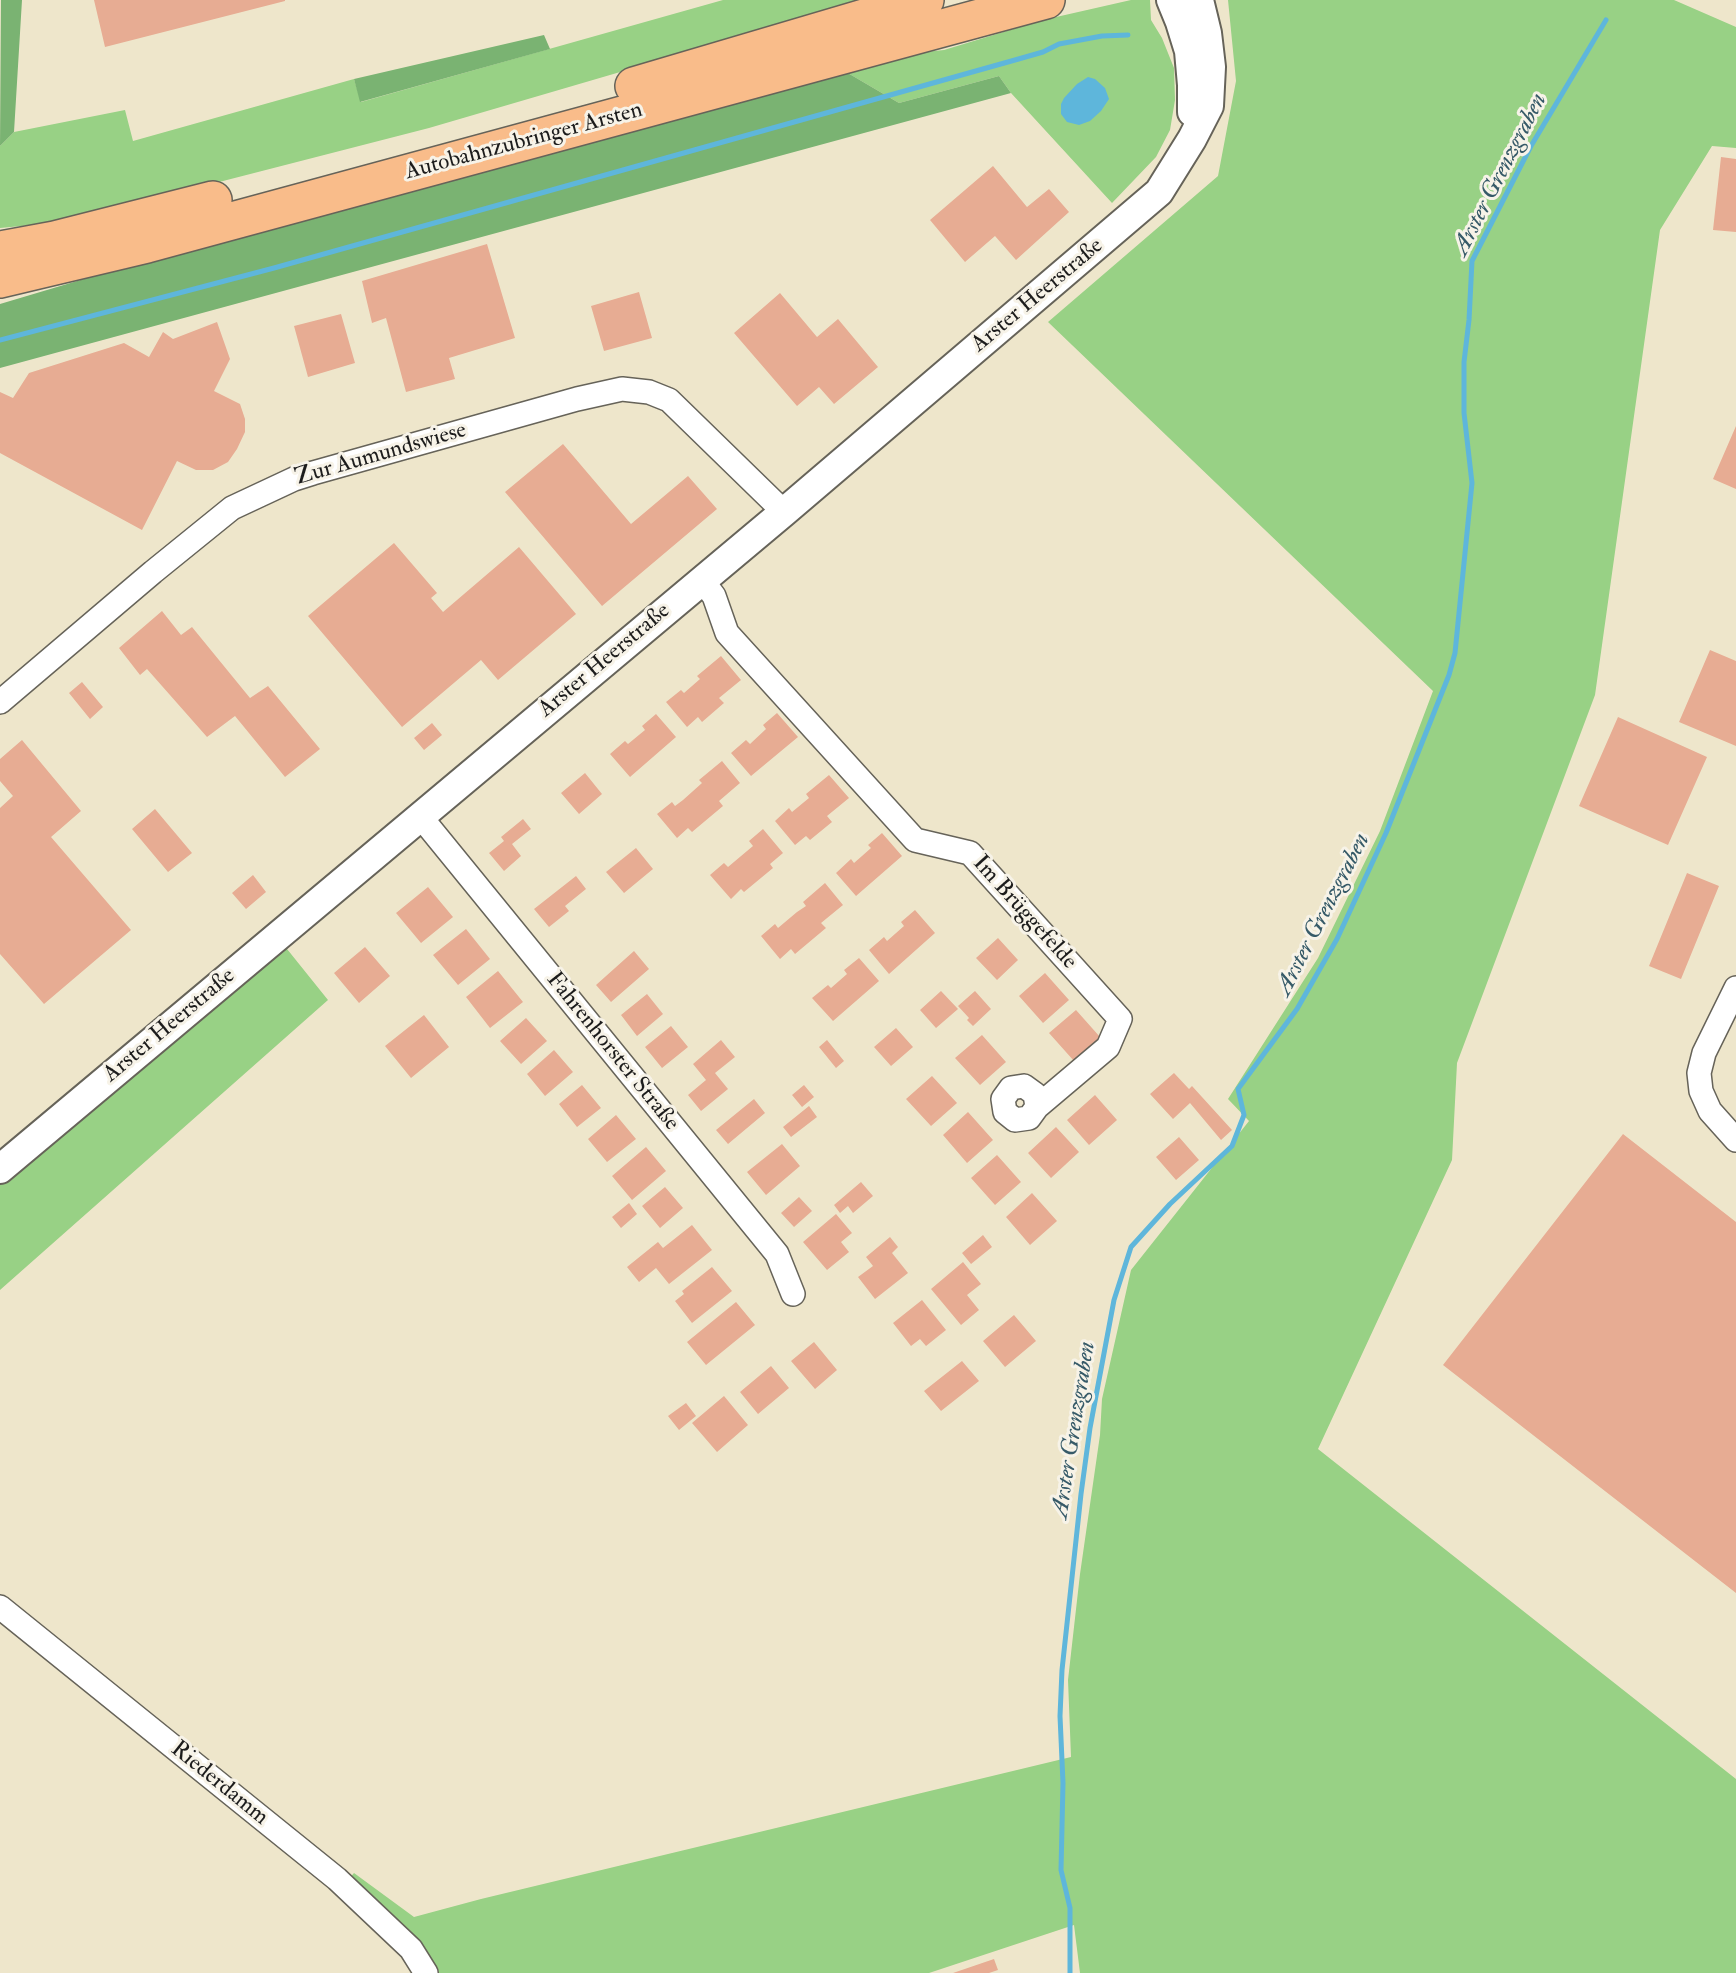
<!DOCTYPE html>
<meta charset="utf-8">
<style>
body{margin:0}
canvas{display:block;background:#eee6cb}
</style>
<canvas width="1736" height="1973"></canvas>
<script>
const ctx = document.querySelector('canvas').getContext('2d');
ctx.lineJoin = 'round';
function fillPath(path, color) { ctx.fillStyle = color; ctx.fill(path, 'evenodd'); }
const shape = rows => new Path2D(rows.map(r => 'M' + r).join(''));
function trace(path, color, width, dash) { ctx.strokeStyle = color; ctx.lineWidth = width; ctx.lineCap = dash ? 'butt' : 'round'; ctx.setLineDash(dash || []); ctx.stroke(path); }
function write(font, color, halo, rows, align = 'center') {
  ctx.font = font + ' "IM FELL Double Pica",serif'; ctx.lineWidth = 6; ctx.setLineDash([]); ctx.textBaseline = 'middle'; ctx.strokeStyle = halo; ctx.fillStyle = color; for (const [text, x, y, turn = 0] of rows) {
    ctx.save(); ctx.translate(x, y); ctx.rotate((+turn || 0) * Math.PI / 180); ctx.textAlign = isNaN(turn) ? turn : align; if (halo) ctx.strokeText(text, 0, 0); ctx.fillText(text, 0, 0); ctx.restore();
  }
}
fillPath(shape([
 [723,0,866,0,429,128,157,198,43,224,0,228,0,146,14,132,125,110,133,141,354,79,361,102],
 [1131,0,1150,0,1151,20,1162,38,1174,68,1175,100,1170,130,1156,157,1112,203,1011,93,999,76,899,103,841,69,885,56,944,50,1043,20],
 [1228,0,1674,0,1736,27,1736,148,1712,146,1660,230,1595,695,1457,1063,1452,1160,1318,1449,1736,1779,1736,1973,1080,1973,1074,1925,929,1973,435,1973,347,1881,354,1873,414,1917,481,1899,1071,1757,1068,1680,1080,1574,1100,1435,1102,1399,1131,1270,1249,1121,1228,1099,1318,958,1380,831,1433,691,1048,322,1218,176,1236,81],
 [283,944,328,1000,0,1290,0,1179]
]), '#98d185');
fillPath(shape([
 [1,0,22,0,14,132,0,146],
 [544,35,550,49,360,102,354,79],
 [841,69,899,103,999,76,1011,93,0,368,0,304,245,231]
]), '#7ab372');
fillPath(shape([
 [1088,77,1095,79,1105,88,1109,99,1101,111,1090,121,1079,125,1067,122,1061,114,1061,104,1064,98,1077,84]
]), '#5eb6db');
trace(shape([
 [0,340,274,268,1015,60,1043,52,1059,44,1102,36,1128,35],
 [1070,1973,1070,1908,1061,1870,1063,1783,1060,1716,1062,1670,1081,1494,1090,1428,1114,1300,1131,1247,1170,1204,1232,1146,1244,1115,1238,1089,1297,1009,1337,939,1386,833,1449,675,1455,653,1472,483,1464,413,1464,362,1469,320,1472,261,1531,146,1606,20]
]), '#5eb6db', 5);
fillPath(shape([
 [94,0,285,0,285,1,105,47],
 [1721,157,1736,159,1736,232,1713,230],
 [993,166,1027,207,1049,189,1069,212,1016,260,995,236,965,262,930,220],
 [487,244,515,338,449,358,455,379,406,392,386,318,372,323,362,281],
 [639,292,652,338,604,351,591,306],
 [780,293,817,337,838,319,878,367,834,404,819,387,797,406,734,333],
 [341,314,355,363,308,377,294,326],
 [217,322,230,359,214,391,240,404,245,419,245,432,237,449,228,462,213,470,196,470,177,461,142,530,0,453,0,392,13,398,29,373,124,343,149,357,163,332,173,339],
 [1736,426,1736,489,1713,479],
 [563,444,631,524,688,476,717,509,602,606,505,492],
 [394,543,437,593,431,598,443,612,519,547,576,614,498,680,481,660,402,727,308,616],
 [162,611,181,635,192,627,250,698,268,686,320,749,285,777,235,716,207,737,147,669,140,675,119,648],
 [1710,650,1736,661,1736,746,1679,722],
 [721,656,741,680,719,698,724,703,702,722,698,717,687,727,666,702,681,690,684,693,700,679,697,676],
 [82,682,103,707,90,719,69,693],
 [777,713,798,737,751,776,731,753,746,740,750,744,766,729,763,725],
 [656,714,676,737,630,777,610,754,625,741,628,744,645,730,642,726],
 [1618,717,1707,757,1668,845,1579,806],
 [432,723,442,735,424,750,414,738],
 [22,740,81,811,51,837,131,930,44,1004,0,954,0,808,13,796,0,781,0,759],
 [722,761,740,783,719,801,723,806,692,832,688,828,677,838,657,814,672,802,675,806,683,800,702,783,699,780],
 [585,773,602,794,579,814,561,793],
 [829,775,849,798,827,816,832,822,810,840,806,836,795,845,775,821,789,808,792,812,809,798,806,794],
 [155,809,192,853,168,872,132,829],
 [523,819,531,829,512,844,521,856,504,871,489,853,504,841,501,837],
 [763,829,783,853,770,864,773,868,744,892,741,889,731,899,710,875,724,863,728,867,747,851,753,846,749,841],
 [882,833,902,856,856,896,836,873,851,859,854,863,862,856,871,848,868,845],
 [636,848,653,869,624,893,606,872],
 [1687,873,1719,886,1681,979,1649,966],
 [253,875,266,892,246,909,232,893],
 [576,876,586,889,565,906,569,911,549,927,534,909],
 [825,883,843,905,821,923,826,928,795,954,791,949,780,959,761,936,775,924,778,928,797,912,806,906,803,902],
 [428,887,453,917,421,943,396,913],
 [915,910,935,933,889,974,869,950,884,937,887,941,904,926,901,922],
 [466,929,490,959,458,985,433,955],
 [998,938,1018,960,997,980,976,958],
 [365,947,390,976,359,1003,334,973],
 [634,951,649,969,611,1002,596,985],
 [859,958,879,981,833,1021,812,998,828,985,831,988,847,974,844,970],
 [498,971,523,1002,490,1028,466,997],
 [1045,973,1069,1000,1043,1023,1019,996],
 [941,991,958,1009,936,1028,920,1010],
 [975,991,991,1009,973,1026,967,1020,969,1018,958,1006],
 [647,994,663,1014,637,1036,621,1015],
 [1076,1010,1100,1037,1074,1061,1049,1033],
 [424,1015,449,1047,411,1078,385,1046],
 [526,1018,547,1041,521,1064,500,1041],
 [671,1026,688,1047,662,1068,645,1047],
 [896,1028,913,1047,891,1066,874,1047],
 [982,1035,1006,1062,980,1085,955,1058],
 [721,1040,735,1057,715,1073,728,1089,701,1111,688,1095,706,1080,693,1064],
 [827,1040,844,1061,836,1068,819,1047],
 [554,1050,573,1072,545,1096,527,1074],
 [1174,1073,1189,1089,1192,1086,1232,1130,1221,1140,1190,1103,1173,1119,1150,1094],
 [932,1076,957,1103,931,1126,906,1099],
 [582,1085,601,1108,577,1127,559,1104],
 [804,1085,814,1097,802,1107,792,1095],
 [1095,1095,1117,1120,1089,1145,1067,1120],
 [754,1099,765,1113,728,1144,716,1130],
 [809,1106,817,1117,791,1137,783,1127],
 [968,1112,993,1140,967,1163,943,1135],
 [616,1115,636,1139,607,1162,588,1139],
 [1056,1127,1079,1152,1051,1178,1028,1153],
 [1623,1134,1736,1222,1736,1593,1443,1365],
 [1179,1137,1199,1160,1176,1180,1156,1157],
 [782,1144,800,1166,766,1195,747,1172],
 [646,1147,666,1171,632,1200,612,1176],
 [997,1155,1021,1182,995,1205,971,1178],
 [861,1182,873,1196,853,1213,848,1206,840,1213,834,1205],
 [665,1187,683,1208,660,1228,642,1206],
 [1032,1193,1057,1221,1030,1245,1006,1217],
 [799,1197,812,1211,794,1227,781,1213],
 [629,1203,637,1214,621,1228,612,1217],
 [836,1214,852,1233,841,1242,849,1252,827,1270,803,1242],
 [692,1225,712,1250,669,1284,656,1268,639,1282,627,1267,658,1242,663,1248],
 [983,1235,992,1247,971,1264,962,1253],
 [890,1237,898,1247,892,1253,908,1273,875,1299,858,1277,873,1266,866,1257],
 [963,1262,981,1284,967,1295,979,1310,961,1325,931,1289],
 [712,1267,732,1291,692,1323,675,1301,684,1294,682,1291],
 [922,1300,946,1330,926,1346,920,1339,911,1346,893,1323],
 [736,1302,755,1325,706,1365,687,1342],
 [1014,1315,1036,1341,1005,1367,983,1341],
 [814,1342,837,1370,815,1389,791,1361],
 [962,1361,979,1381,941,1411,924,1391],
 [771,1366,789,1388,758,1414,740,1392],
 [724,1396,748,1425,717,1452,692,1423],
 [686,1403,696,1416,679,1430,668,1416],
 [994,1959,998,1970,989,1973,953,1973]
]), '#e7ac93');
const minor = shape([
 [702,580,714,596,727,633,915,840,970,853,1120,1019,1108,1047,1037,1107,1035,1094,1024,1086,1011,1088,1003,1099,1005,1112,1015,1120,1029,1118,1037,1107],
 [0,702,153,572,232,508,294,479,313,473,577,399,622,389,649,392,669,400,784,512],
 [420,816,777,1254,793,1294],
 [1736,988,1704,1053,1699,1073,1701,1091,1710,1111,1736,1140],
 [0,1607,337,1879,411,1949,426,1973]
]);
const tertiary = shape([
 [1171,0,1180,22,1189,51,1192,85,1192,112],
 [0,1169,784,512,1159,192,1192,139,1209,106,1211,67,1207,33,1199,0]
]);
const trunk = shape([
 [634,86,925,0],
 [0,250,55,240,213,200],
 [0,279,147,244,1046,0]
]);
trace(minor, '#666359', 26);
trace(tertiary, '#666359', 32);
trace(trunk, '#666359', 40);
trace(minor, '#fff', 23);
trace(tertiary, '#fff', 28);
trace(trunk, '#f9bc8a', 37);
write('23px', '#1c1c1c', '#f7f3e8', [
 ["Autobahnzubringer Arsten",524,142,-15],
 ["Arster Heerstraße",1038,296,-40],
 ["Zur Aumundswiese",381,455,-16],
 ["Arster Heerstraße",605,661,-40],
 ["Im Brüggefelde",1024,913,48],
 ["Arster Heerstraße",170,1026,-40],
 ["Fahrenhorster Straße",612,1052,51],
 ["Riederdamm",219,1784,39]
]);
write('italic 24px', '#365a68', '#f7f3e8', [
 ["Arster Grenzgraben",1501,175,-63],
 ["Arster Grenzgraben",1324,915,-63],
 ["Arster Grenzgraben",1075,1430,-81]
]);
</script>
